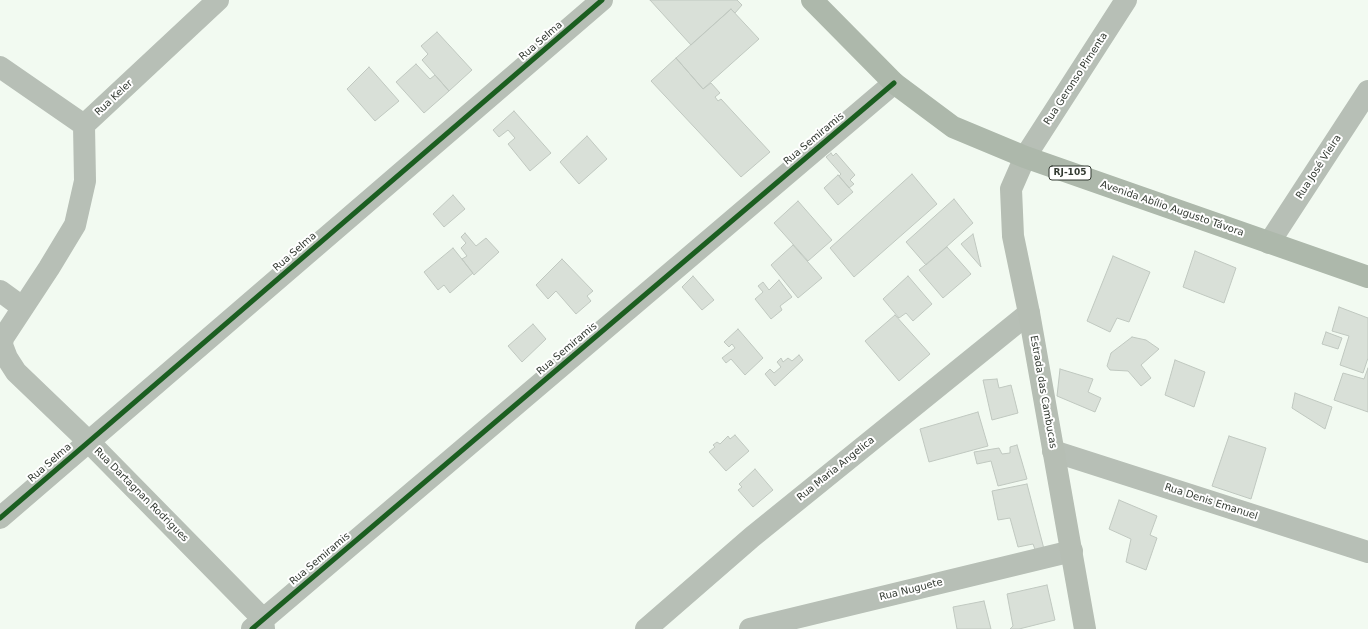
<!DOCTYPE html>
<meta charset="utf-8">
<style>
body{margin:0}
canvas{display:block;background:#f2faf1}
</style>
<canvas width="1368" height="629"></canvas>
<script>
const ctx = document.querySelector('canvas').getContext('2d');
ctx.lineJoin = 'round';
function fillPath(path, color) { ctx.fillStyle = color; ctx.fill(path, 'evenodd'); }
const shape = rows => new Path2D(rows.map(r => 'M' + r).join(''));
function trace(path, color, width, dash) { ctx.strokeStyle = color; ctx.lineWidth = width; ctx.lineCap = dash ? 'butt' : 'round'; ctx.setLineDash(dash || []); ctx.stroke(path); }
function write(font, color, halo, rows, align = 'center') {
  ctx.font = font + ' "DejaVu Sans",sans-serif'; ctx.lineWidth = 4; ctx.setLineDash([]); ctx.textBaseline = 'middle'; ctx.strokeStyle = halo; ctx.fillStyle = color; for (const [text, x, y, turn = 0] of rows) {
    ctx.save(); ctx.translate(x, y); ctx.rotate((+turn || 0) * Math.PI / 180); ctx.textAlign = isNaN(turn) ? turn : align; if (halo) ctx.strokeText(text, 0, 0); ctx.fillText(text, 0, 0); ctx.restore();
  }
}
const building = shape([
 [650,0,737,0,742,5,735,13,731,9,691,45,650,0],
 [731,9,759,39,703,89,676,58,731,9],
 [437,32,472,70,449,91,422,60,428,54,421,46,437,32],
 [676,58,703,89,711,83,720,93,715,97,718,101,721,99,770,152,741,177,651,81,676,58],
 [416,64,430,79,435,75,449,91,424,113,396,82,416,64],
 [369,67,399,101,375,121,347,89,369,67],
 [514,111,551,153,530,171,508,144,515,138,508,130,499,137,493,130,514,111],
 [587,136,607,159,579,184,560,162,587,136],
 [831,153,833,156,836,153,855,175,850,180,854,184,849,188,839,176,841,174,826,157,831,153],
 [912,174,937,204,854,277,830,248,912,174],
 [838,175,853,192,838,205,824,188,838,175],
 [453,195,465,209,444,227,433,214,453,195],
 [954,199,973,223,926,265,906,242,954,199],
 [798,201,832,240,808,261,774,223,798,201],
 [465,233,476,246,486,238,499,252,474,275,462,259,467,256,461,248,466,243,461,237,465,233],
 [973,234,981,267,961,244,973,234],
 [793,245,822,278,798,298,771,265,793,245],
 [947,247,971,274,943,298,919,270,947,247],
 [453,248,473,273,450,293,444,285,438,290,424,272,453,248],
 [1195,251,1236,268,1224,303,1183,287,1195,251],
 [1113,256,1150,272,1129,322,1117,318,1110,332,1087,321,1113,256],
 [562,259,593,291,587,296,591,301,576,314,556,291,548,299,536,285,562,259],
 [693,276,714,300,702,310,682,287,693,276],
 [908,276,932,304,913,321,906,313,899,318,883,299,908,276],
 [779,280,792,297,780,306,782,310,771,319,755,299,763,292,758,286,763,282,769,290,779,280],
 [1339,307,1368,318,1368,358,1363,373,1340,365,1349,336,1332,331,1339,307],
 [895,315,930,354,899,381,865,341,895,315],
 [533,324,546,339,522,362,508,346,533,324],
 [738,329,763,358,745,375,731,359,726,363,722,358,735,348,732,344,729,347,724,342,738,329],
 [1326,332,1342,338,1338,349,1322,344,1326,332],
 [1132,337,1146,340,1159,349,1141,365,1151,378,1141,386,1128,371,1110,370,1107,366,1111,353,1132,337],
 [799,355,803,360,775,386,765,374,770,369,774,373,781,367,777,362,781,358,783,362,788,358,792,361,799,355],
 [1175,360,1205,372,1194,407,1165,395,1175,360],
 [1368,368,1368,412,1334,400,1343,373,1364,379,1368,368],
 [1060,369,1093,379,1088,392,1101,398,1095,412,1057,396,1060,369],
 [997,379,999,388,1011,385,1018,413,992,420,983,380,997,379],
 [1295,393,1332,407,1325,429,1292,408,1295,393],
 [978,412,988,446,929,462,920,429,978,412],
 [735,435,749,451,726,471,709,452,715,447,713,445,717,442,720,444,728,436,730,439,735,435],
 [1229,436,1266,448,1251,499,1212,486,1229,436],
 [1017,445,1027,479,998,486,991,461,977,464,974,452,999,448,1002,454,1010,453,1010,447,1017,445],
 [755,469,773,490,753,507,738,490,742,487,739,484,755,469],
 [1027,484,1044,549,1036,552,1033,544,1018,547,1010,518,998,520,992,491,1027,484],
 [1119,500,1157,516,1150,535,1157,538,1146,570,1126,562,1131,539,1109,529,1119,500],
 [1047,585,1055,620,1019,629,1010,629,1013,626,1007,594,1047,585],
 [984,601,991,629,957,629,953,607,984,601]
]);
fillPath(building, '#d9e0d8');
trace(building, '#c0c8c0', 1);
trace(shape([
 [0,67,84,125,218,0],
 [84,125,85,181,75,225,49,268,3,338,2,345,7,358,16,372,89,442,263,619,264,629],
 [1025,157,1126,0],
 [1269,243,1368,91],
 [0,291,22,307],
 [1053,451,1368,552],
 [0,518,602,0],
 [252,629,894,83],
 [646,629,752,537,1029,313],
 [750,629,1072,551]
]), '#b7bfb6', 22);
trace(shape([
 [1025,157,1011,189,1013,236,1029,313,1085,629]
]), '#b6beb4', 22);
trace(shape([
 [812,0,894,83,953,127,1025,157,1368,277]
]), '#adb8ab', 22);
trace(shape([
 [0,518,602,0],
 [252,629,894,83]
]), '#1b5e20', 5);
for (const [x, y, w] of [
 [1070,173,42]
]) { const box = new Path2D(); box.roundRect(x - w / 2, y - 7, w, 14, 3); ctx.fillStyle = '#fff'; ctx.fill(box); trace(box, '#333a32', 1); }
write('bold 9px', '#333a32', null, [
 ["RJ-105",1070,173]
]);
write('10px', '#333a32', '#fff', [
 ["Rua Selma",541,41,-41],
 ["Rua Geronso Pimenta",1076,79,-57],
 ["Rua Keler",114,98,-43],
 ["Rua Semiramis",814,139,-40],
 ["Rua José Vieira",1319,167,-57],
 ["Avenida Abílio Augusto Távora",1172,209,19],
 ["Rua Selma",295,252,-41],
 ["Rua Semiramis",567,349,-40],
 ["Estrada das Cambucas",1043,392,80],
 ["Rua Selma",50,463,-41],
 ["Rua Maria Angelica",836,469,-39],
 ["Rua Dartagnan Rodrigues",141,495,45],
 ["Rua Denis Emanuel",1211,502,18],
 ["Rua Semiramis",320,559,-40],
 ["Rua Nuguete",911,590,-14]
]);
</script>
